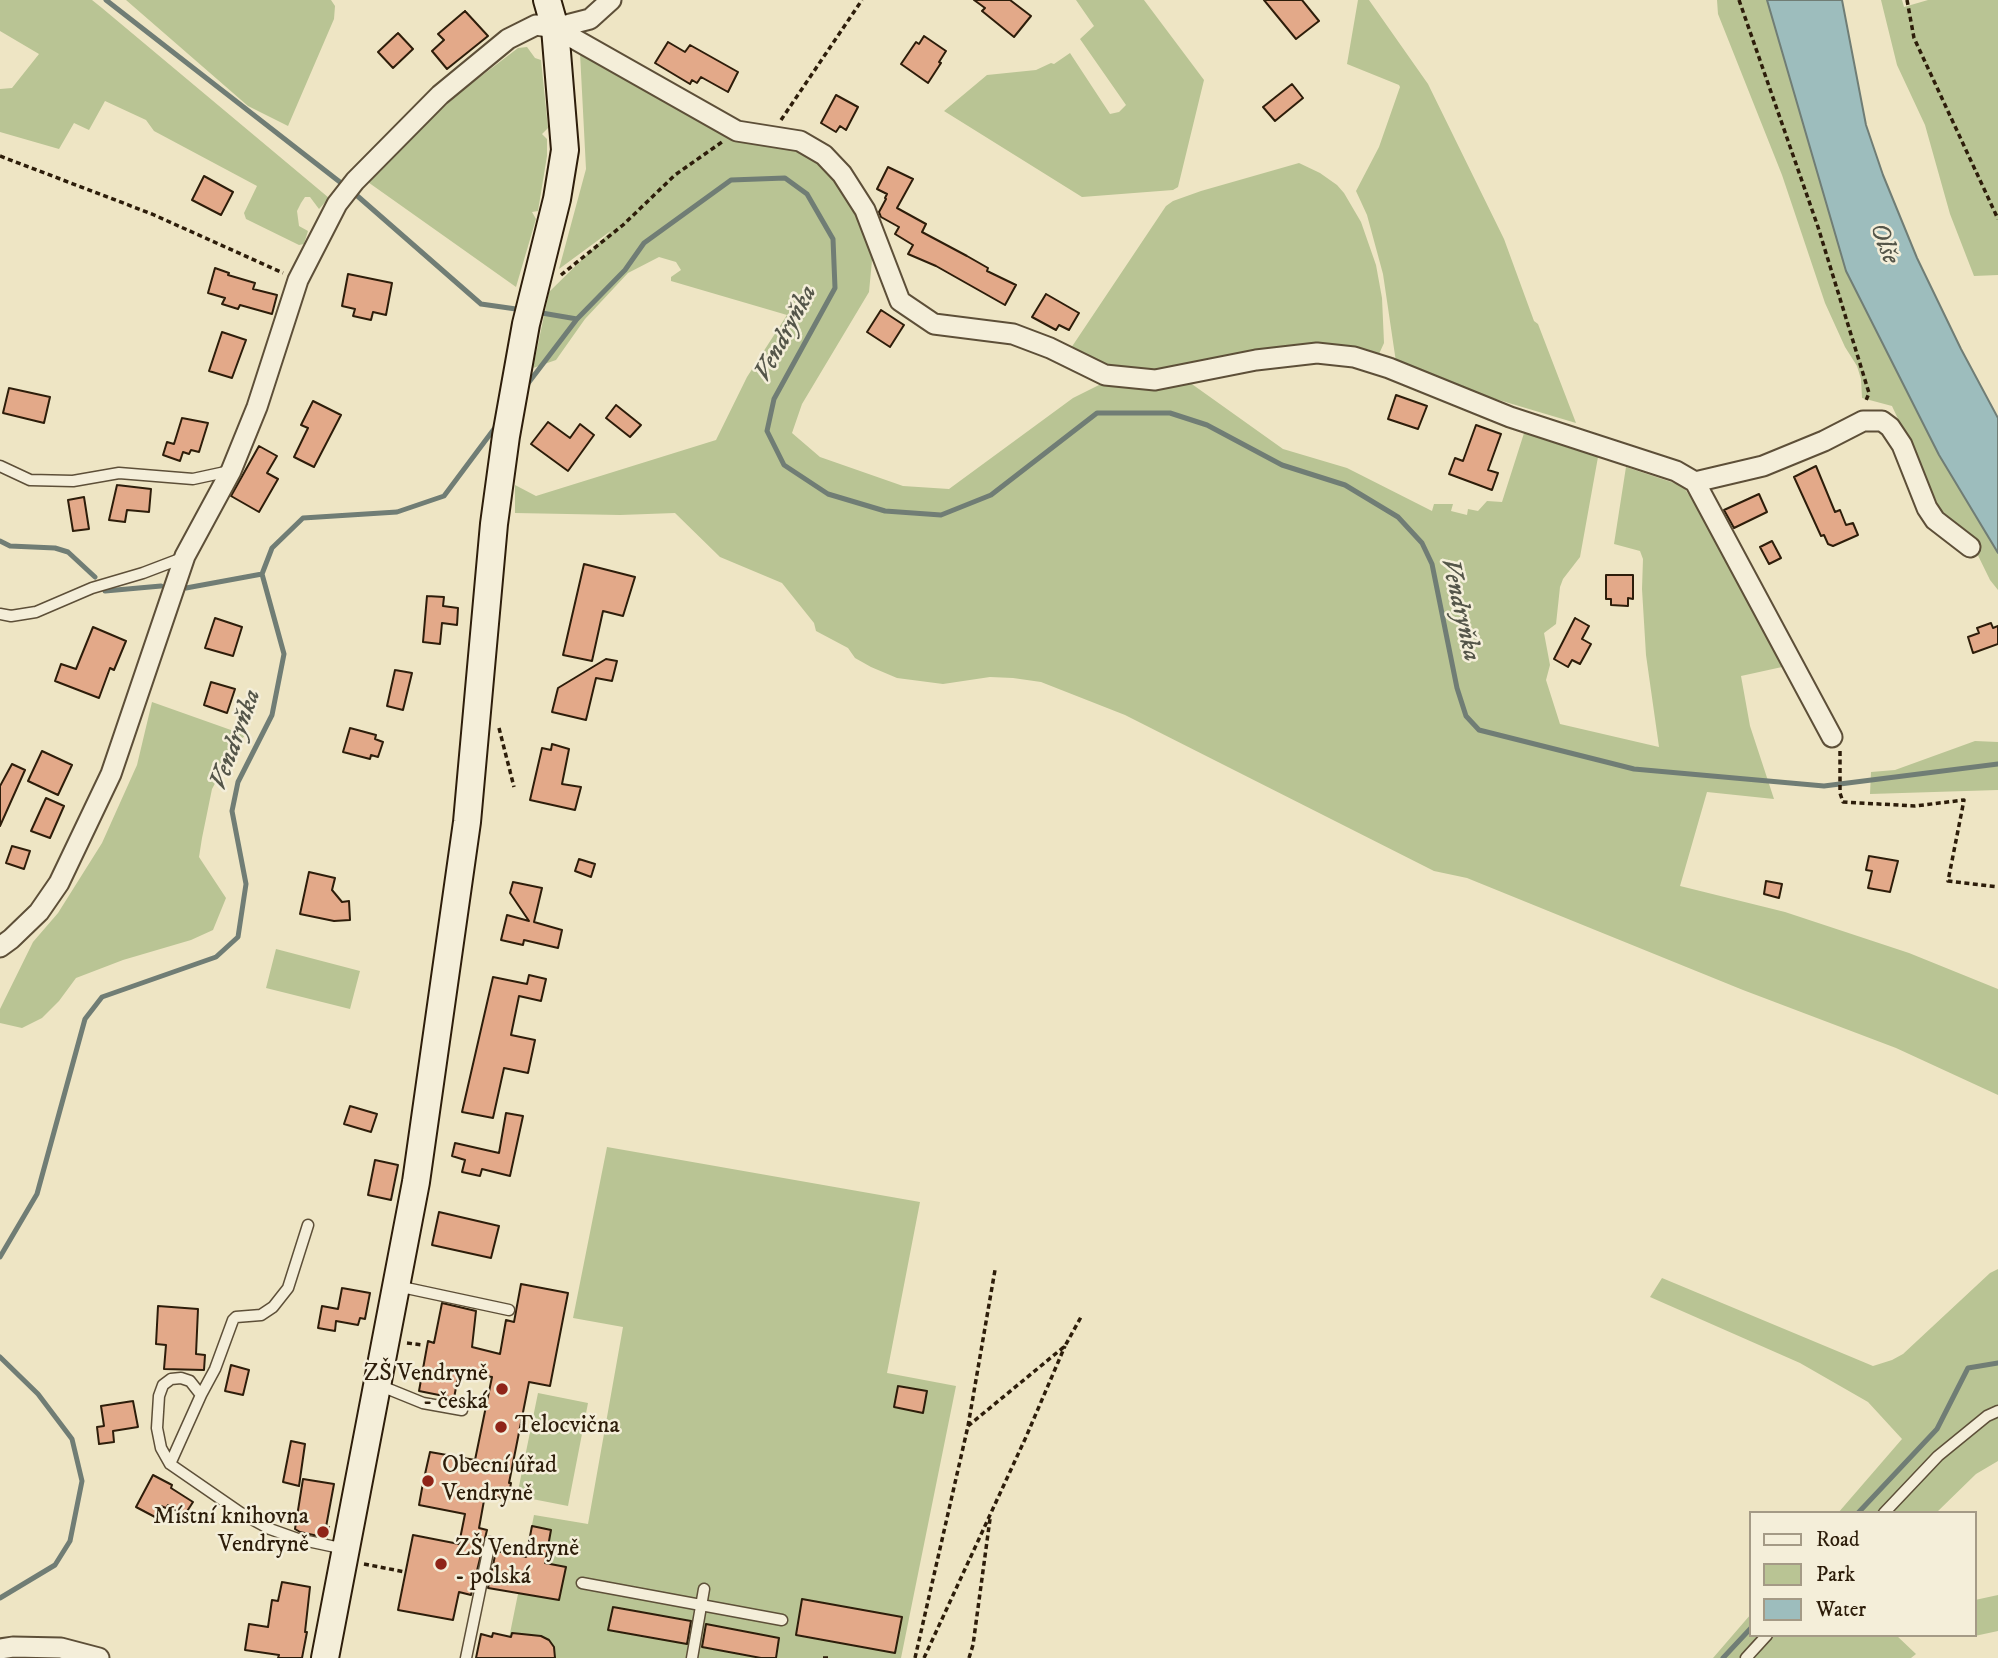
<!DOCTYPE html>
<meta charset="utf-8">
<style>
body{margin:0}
#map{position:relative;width:1998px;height:1658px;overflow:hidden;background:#eee5c4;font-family:"IM FELL DW Pica",serif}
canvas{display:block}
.legend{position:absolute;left:1749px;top:1511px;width:228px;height:126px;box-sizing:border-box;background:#f4eed9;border:2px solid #a49a86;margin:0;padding:9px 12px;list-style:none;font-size:21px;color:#2d1d0a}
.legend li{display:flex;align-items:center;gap:14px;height:35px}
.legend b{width:35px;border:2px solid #a49a86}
</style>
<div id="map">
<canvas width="1998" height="1658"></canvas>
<ul class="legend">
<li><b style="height:9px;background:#f4eed9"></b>Road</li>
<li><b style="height:19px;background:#b9c494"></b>Park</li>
<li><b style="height:19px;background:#9dbdbd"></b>Water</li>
</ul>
</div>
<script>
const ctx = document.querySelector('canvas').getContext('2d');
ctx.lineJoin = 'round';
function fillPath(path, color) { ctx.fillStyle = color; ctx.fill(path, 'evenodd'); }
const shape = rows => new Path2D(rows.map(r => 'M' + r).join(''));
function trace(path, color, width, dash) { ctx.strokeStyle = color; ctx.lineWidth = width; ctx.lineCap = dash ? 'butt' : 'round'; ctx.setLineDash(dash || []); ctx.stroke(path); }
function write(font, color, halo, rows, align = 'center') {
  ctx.font = font + ' "IM FELL DW Pica",serif'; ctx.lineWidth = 5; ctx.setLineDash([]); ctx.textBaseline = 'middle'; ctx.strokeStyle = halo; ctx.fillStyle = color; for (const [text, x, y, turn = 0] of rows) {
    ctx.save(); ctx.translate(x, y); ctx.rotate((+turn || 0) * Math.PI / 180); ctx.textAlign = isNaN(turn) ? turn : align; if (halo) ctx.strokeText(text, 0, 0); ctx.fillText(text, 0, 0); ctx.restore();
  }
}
fillPath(shape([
 [0,0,92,0,102,8,329,198,319,209,310,197,305,197,301,203,297,211,299,226,308,231,304,244,299,245,246,219,244,213,257,186,154,131,146,120,105,101,89,130,74,123,59,149,0,132,0,89,12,88,39,54,0,31],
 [126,0,331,0,335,6,334,19,288,126,248,106],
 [1076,0,1144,0,1204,80,1178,187,1173,190,1082,197,944,111,987,75,1036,70,1051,63,1054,64,1070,53,1110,114,1119,112,1126,105,1080,39,1094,26],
 [1358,0,1369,0,1428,84,1504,239,1534,321,1538,324,1576,423,1435,381,1396,362,1383,274,1367,215,1356,191,1379,147,1400,87,1399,85,1347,64],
 [1717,0,1767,0,1846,271,1939,455,1998,553,1998,590,1990,580,1967,533,1941,511,1892,406,1862,398,1861,379,1857,366,1845,347,1825,303,1782,175,1718,14],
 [1881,0,1902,0,1904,7,1928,0,1998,0,1998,275,1974,276,1950,214,1925,125,1897,65],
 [527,47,535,58,541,60,548,128,542,134,547,139,547,156,538,211,532,212,536,219,516,287,365,180,459,93,518,48],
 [580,53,809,156,832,172,848,192,873,250,869,292,802,404,792,433,820,457,903,486,949,489,1073,398,1105,382,1189,382,1283,449,1347,468,1432,511,1434,504,1453,504,1451,511,1467,515,1468,509,1478,511,1487,501,1502,502,1525,430,1598,457,1580,557,1563,579,1560,587,1556,624,1544,633,1550,665,1546,680,1560,724,1659,747,1646,655,1642,589,1643,559,1640,551,1614,544,1626,467,1683,486,1712,530,1782,664,1782,667,1741,676,1750,726,1774,799,1707,792,1680,886,1785,912,1909,953,1998,989,1998,1095,1896,1048,1743,990,1467,878,1434,871,1125,715,1041,682,1013,678,990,677,943,684,897,678,871,667,855,658,848,648,816,631,814,623,782,583,720,557,675,513,620,515,515,513,515,485,536,496,716,440,747,377,787,315,671,281,671,277,681,270,676,262,659,257,628,273,585,319,556,360,533,368,549,292,612,230,559,269,586,169],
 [1299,163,1320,173,1337,185,1344,193,1361,222,1376,265,1382,298,1384,343,1379,354,1159,373,1104,368,1071,348,1166,206,1173,201,1201,191],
 [152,702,245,735,227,761,212,789,202,838,199,857,226,898,213,930,191,940,123,960,76,978,59,1001,42,1018,22,1028,0,1023,0,1009,33,942,58,913,102,843,137,765],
 [1975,741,1998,742,1998,790,1870,794,1871,772,1895,770],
 [276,949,360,971,350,1009,266,988],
 [607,1147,920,1202,887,1373,956,1386,901,1658,505,1658,534,1515,588,1524,623,1327,573,1318],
 [1998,1269,1998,1461,1976,1474,1936,1513,1838,1513,1902,1439,1868,1402,1800,1363,1650,1297,1662,1278,1873,1366,1892,1360,1903,1354,1990,1273],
 [538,1393,588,1403,568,1506,517,1496],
 [1998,1595,1998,1631,1970,1637,1970,1635,1975,1635,1975,1600],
 [1751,1614,1751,1635,1896,1635,1916,1654,1911,1658,1713,1658]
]), '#b9c494');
const water = shape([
 [1767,0,1842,0,1866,125,1883,175,1917,258,1961,349,1998,418,1998,553,1939,455,1846,271,1767,0]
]);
fillPath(water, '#9dbdbd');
trace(water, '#707d75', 2);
trace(shape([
 [106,0,354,193,481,304,523,310],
 [536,312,577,319],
 [526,386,577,319,625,270,644,243,731,180,785,178,807,194,833,239,835,288,774,399,767,431,784,465,828,494,885,511,941,515,991,495,1097,413,1170,413,1207,425,1282,465,1345,485,1398,517,1422,543,1432,564,1457,688,1466,716,1479,730,1634,769,1824,786,1998,764],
 [0,541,10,546,55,548,68,552,95,577],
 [186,588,262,574],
 [105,591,161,586],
 [0,1257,37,1194,85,1019,102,997,216,957,238,937,246,884,232,811,238,782,272,715,284,654,262,574,272,548,303,518,397,512,444,496,497,425],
 [0,1357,38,1394,72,1439,82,1481,70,1541,55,1565,0,1598],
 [1858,1513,1937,1429,1968,1368,1998,1363],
 [1723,1658,1751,1628]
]), '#707d75', 5);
const building = shape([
 [974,0,1010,0,1031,16,1014,37,982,11,985,8,974,0],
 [1264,0,1302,0,1319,21,1296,39,1264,0],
 [465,11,488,36,447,69,432,51,444,40,438,34,465,11],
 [398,33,413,49,393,68,378,52,398,33],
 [924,36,946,51,939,62,941,63,928,83,901,64,916,42,919,44,924,36],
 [668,42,685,52,690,45,738,72,728,92,701,77,697,83,692,80,690,84,655,63,668,42],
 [1292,84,1303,98,1275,121,1263,107,1292,84],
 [836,95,858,107,846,130,840,126,836,132,821,123,836,95],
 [888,167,913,179,897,208,926,224,922,232,967,256,988,268,987,271,1016,285,1005,305,936,266,908,254,913,245,895,234,899,227,881,217,879,212,886,199,885,198,887,194,877,189,888,167],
 [204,176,233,192,221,215,192,200,204,176],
 [215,268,229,273,228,275,255,283,253,289,277,295,272,314,240,305,238,309,222,304,225,298,208,293,215,268],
 [348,274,392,283,386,315,373,312,371,320,353,316,355,309,342,306,348,274],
 [1046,294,1079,313,1069,330,1059,325,1056,330,1032,317,1046,294],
 [881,310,904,325,890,347,867,332,881,310],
 [222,332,246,340,232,378,209,371,222,332],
 [9,388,50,397,44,423,3,413,9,388],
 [1396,395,1427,406,1418,429,1388,419,1396,395],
 [313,401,341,415,314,467,294,457,308,428,301,425,313,401],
 [616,405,641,425,630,437,606,418,616,405],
 [182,418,208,423,199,452,191,450,189,454,183,452,180,461,163,455,167,442,174,444,182,418],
 [548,422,570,438,580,424,594,435,568,471,531,444,548,422],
 [1476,425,1501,434,1488,470,1498,473,1492,490,1449,474,1455,458,1463,461,1476,425],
 [259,446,277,456,267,473,278,479,259,512,231,496,259,446],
 [1816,466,1835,512,1840,510,1846,525,1853,523,1858,535,1833,546,1828,544,1824,535,1821,536,1794,477,1816,466],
 [117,485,151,489,149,512,127,510,125,522,109,520,117,485],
 [1759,494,1767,512,1734,528,1724,510,1759,494],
 [84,497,89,529,73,531,68,500,84,497],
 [1772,541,1781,558,1769,564,1760,547,1772,541],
 [584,564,635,577,623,616,603,611,592,661,563,655,584,564],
 [1606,575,1633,575,1633,599,1628,598,1628,606,1611,605,1611,599,1606,599,1606,575],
 [427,596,444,597,443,606,458,608,457,625,442,623,440,644,423,642,427,596],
 [215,618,242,627,233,656,205,648,215,618],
 [1575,618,1589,626,1582,639,1591,644,1580,664,1572,660,1568,667,1554,659,1575,618],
 [1991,623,1993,628,1998,626,1998,644,1973,653,1968,637,1979,633,1977,628,1991,623],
 [93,627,126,641,114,670,110,668,99,698,55,681,61,664,76,669,93,627],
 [606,659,617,661,612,681,596,678,586,720,552,712,558,688,606,659],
 [395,670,412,673,403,710,387,706,395,670],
 [211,682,235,689,227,713,204,705,211,682],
 [350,728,376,735,375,739,383,742,378,757,371,755,370,759,343,752,350,728],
 [552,744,569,749,562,784,581,787,575,810,530,800,542,748,551,750,552,744],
 [42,751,72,765,58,795,28,781,42,751],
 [12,764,25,770,0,826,0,786,12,764],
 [46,798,64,806,50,838,31,831,46,798],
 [12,846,30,851,24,869,6,863,12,846],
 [1869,856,1898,861,1890,892,1868,888,1872,871,1866,870,1869,856],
 [579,859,595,864,591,877,575,871,579,859],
 [309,872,335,878,332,890,342,902,349,901,350,920,334,921,300,914,309,872],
 [1766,881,1782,884,1779,898,1764,894,1766,881],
 [513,882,542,888,534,922,562,930,558,948,524,940,523,945,501,940,507,915,529,921,510,893,513,882],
 [529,975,546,979,541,1001,519,996,511,1035,535,1040,528,1073,504,1068,493,1118,462,1112,493,977,527,984,529,975],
 [350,1106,377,1114,371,1132,344,1124,350,1106],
 [506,1113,523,1116,510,1176,482,1169,480,1176,462,1172,465,1160,452,1156,455,1143,499,1153,506,1113],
 [375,1160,398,1165,391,1200,368,1195,375,1160],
 [439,1212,499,1226,491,1258,432,1245,439,1212],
 [521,1284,568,1293,550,1386,529,1382,509,1483,511,1483,508,1499,485,1495,479,1528,487,1530,471,1595,459,1592,453,1620,398,1610,413,1535,459,1544,465,1514,419,1505,423,1483,430,1452,475,1460,492,1377,459,1372,454,1398,419,1391,428,1341,434,1343,442,1303,476,1311,472,1347,500,1354,506,1320,514,1322,521,1284],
 [342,1288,370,1293,365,1319,360,1318,358,1325,336,1321,335,1331,318,1328,322,1306,338,1309,342,1288],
 [158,1306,198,1309,196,1354,205,1355,204,1370,164,1369,166,1345,156,1344,158,1306],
 [231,1365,249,1370,243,1395,225,1391,231,1365],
 [898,1386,927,1391,923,1413,894,1407,898,1386],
 [133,1401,138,1427,113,1431,114,1442,99,1444,97,1427,104,1426,101,1406,133,1401],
 [291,1441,305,1444,299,1486,283,1482,291,1441],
 [153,1475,172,1485,171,1488,193,1502,184,1516,168,1505,166,1508,161,1506,155,1517,136,1507,153,1475],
 [303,1479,334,1484,326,1527,329,1527,327,1538,300,1532,295,1529,303,1479],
 [532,1526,551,1530,545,1563,566,1567,559,1600,488,1588,496,1551,526,1557,532,1526],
 [282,1582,310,1587,305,1632,307,1632,302,1658,278,1658,279,1655,245,1650,249,1624,268,1627,272,1600,278,1601,282,1582],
 [802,1599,902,1617,895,1653,796,1635,802,1599],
 [613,1607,691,1621,687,1644,608,1630,613,1607],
 [706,1624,779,1638,776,1658,761,1658,702,1647,706,1624],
 [493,1633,511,1637,512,1633,541,1636,549,1640,554,1647,555,1658,476,1658,481,1634,492,1637,493,1633]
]);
fillPath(building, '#e3a989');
trace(building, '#2d1d0a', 2);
const lane = shape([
 [0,466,30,480,73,481,119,473,193,479,230,471],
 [0,614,11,616,36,612,92,588,143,573,185,557],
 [397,1286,509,1310],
 [378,1386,386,1388,423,1403,462,1410],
 [201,1395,215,1369,233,1320,236,1317,261,1315,273,1307,288,1288,308,1225],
 [170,1464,201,1395,190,1381,181,1378,171,1379,163,1385,159,1396,157,1428,161,1448,170,1464,241,1513,270,1529,298,1539,345,1549],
 [1884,1513,1938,1456,1987,1416,1998,1411],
 [582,1583,782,1620],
 [466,1658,490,1542],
 [692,1658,704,1589],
 [1746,1658,1767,1635]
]);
const street = shape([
 [555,28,590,19,611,0],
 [1695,482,1763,466,1824,441,1863,421,1882,421,1890,427,1902,445,1927,508,1935,520,1970,547],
 [0,947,11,939,39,912,59,883,111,774,185,556,231,471,257,407,298,280,337,204,355,181,440,95,508,39,536,25,555,28,737,131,800,141,824,155,842,174,865,210,900,301,934,324,1013,334,1050,348,1105,375,1155,380,1256,360,1317,353,1354,357,1389,368,1510,417,1676,471,1695,482,1832,737],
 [0,1649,13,1647,61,1648,99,1658]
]);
const secondary = shape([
 [325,1658,416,1182,467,822,494,524,506,436,526,324,557,199,565,150,555,28,547,0]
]);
trace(lane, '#5d4f38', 13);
trace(street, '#5d4f38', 23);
trace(secondary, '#2d1d0a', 30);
trace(shape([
 [1739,0,1818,227,1869,393,1865,403],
 [1907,0,1914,38,1998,219],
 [781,120,862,0],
 [0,156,152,214,283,273],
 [561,275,623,225,675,175,722,142],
 [499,728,514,787],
 [1840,751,1840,793,1843,802,1915,806,1964,800,1948,881,1998,887],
 [407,1343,423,1345],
 [968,1426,1065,1346,1081,1317],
 [364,1564,405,1572],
 [823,1658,830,1658],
 [915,1658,968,1426,995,1270],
 [924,1658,1026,1437,1065,1346],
 [969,1658,973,1645,990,1519]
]), '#2d1d0a', 3.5, [5, 3.5]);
trace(lane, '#f4eed9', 10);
trace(street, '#f4eed9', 19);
trace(secondary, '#f4eed9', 26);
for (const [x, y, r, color] of [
 [502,1389,7,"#8f2418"],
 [501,1427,7,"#8f2418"],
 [428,1481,7,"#8f2418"],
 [323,1532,7,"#8f2418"],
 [441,1564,7,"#8f2418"]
]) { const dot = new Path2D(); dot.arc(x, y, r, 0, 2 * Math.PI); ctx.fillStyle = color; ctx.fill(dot); trace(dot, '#f4eed9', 2.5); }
write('24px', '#2d1d0a', '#f4eed9', [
 ["ZŠ Vendryně",488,1375,"right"],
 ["- česká",488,1403,"right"],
 ["Telocvična",515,1427],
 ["Obecní úřad",442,1467],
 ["Vendryně",442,1495],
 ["Místní knihovna",309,1518,"right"],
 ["Vendryně",309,1546,"right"],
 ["ZŠ Vendryně",455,1550],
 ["- polská",455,1578]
], 'left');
write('italic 26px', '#545549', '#f4eed9', [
 ["Olše",1883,244,69],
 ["Vendryňka",787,334,-62],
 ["Vendryňka",1459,610,77],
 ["Vendryňka",237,740,-70]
]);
</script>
